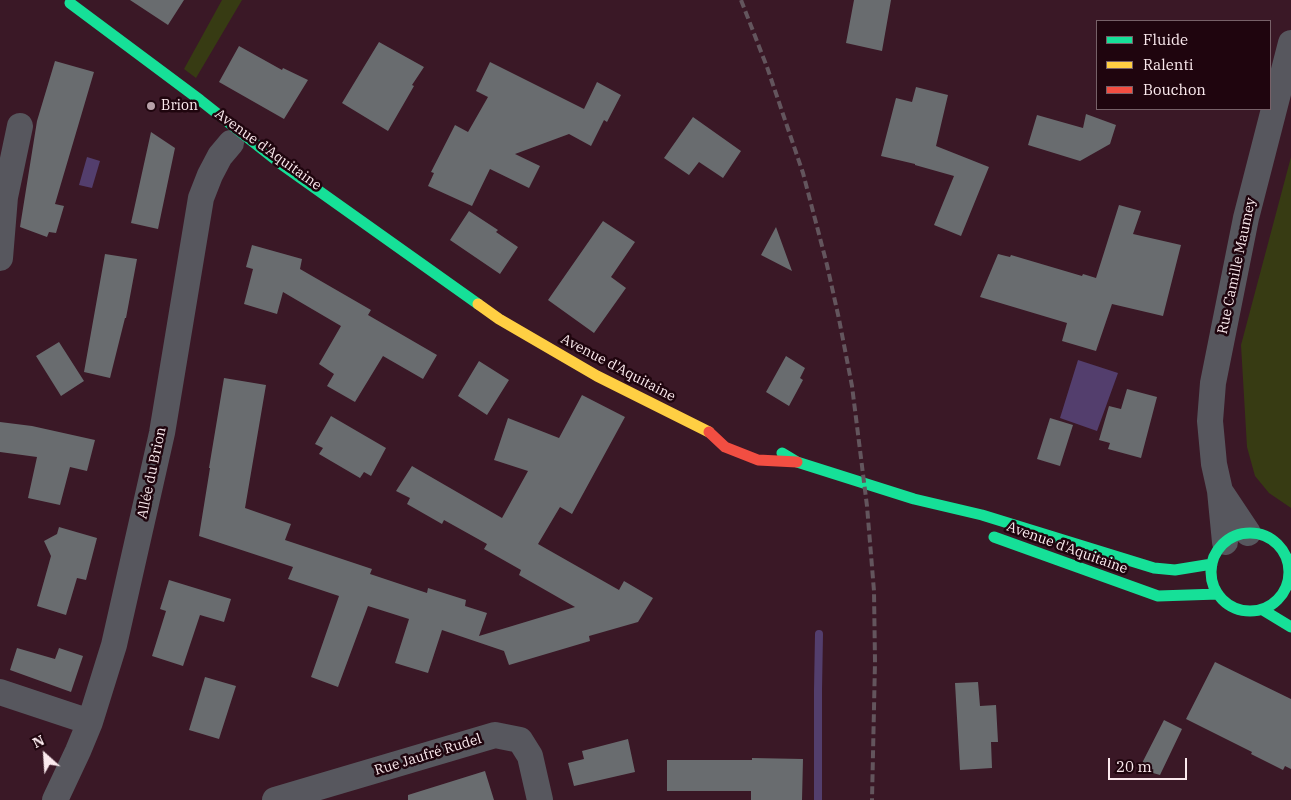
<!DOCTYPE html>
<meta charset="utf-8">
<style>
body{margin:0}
#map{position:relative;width:1291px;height:800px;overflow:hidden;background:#3a1826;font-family:"IBM Plex Serif",serif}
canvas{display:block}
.legend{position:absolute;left:1096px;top:20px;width:175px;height:90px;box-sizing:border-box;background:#1f050e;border:1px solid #776168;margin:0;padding:6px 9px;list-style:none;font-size:15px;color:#fbeaee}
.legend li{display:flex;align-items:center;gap:10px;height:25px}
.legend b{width:25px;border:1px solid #776168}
.north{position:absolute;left:20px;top:730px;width:50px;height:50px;-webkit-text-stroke:4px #1f050e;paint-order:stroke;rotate:334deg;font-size:14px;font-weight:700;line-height:20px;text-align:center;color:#fbeaee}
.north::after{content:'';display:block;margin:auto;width:18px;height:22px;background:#fbeaee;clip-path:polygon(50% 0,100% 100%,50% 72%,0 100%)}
.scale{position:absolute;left:1108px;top:758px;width:79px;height:22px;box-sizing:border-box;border:2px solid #fbeaee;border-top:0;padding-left:6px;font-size:15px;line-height:18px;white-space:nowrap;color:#fbeaee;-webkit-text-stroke:4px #1f050e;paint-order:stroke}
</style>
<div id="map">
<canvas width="1291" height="800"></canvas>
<ul class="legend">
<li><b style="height:6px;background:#16e098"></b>Fluide</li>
<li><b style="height:6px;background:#ffcf43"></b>Ralenti</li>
<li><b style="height:6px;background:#f24e42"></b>Bouchon</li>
</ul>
<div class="north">N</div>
<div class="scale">20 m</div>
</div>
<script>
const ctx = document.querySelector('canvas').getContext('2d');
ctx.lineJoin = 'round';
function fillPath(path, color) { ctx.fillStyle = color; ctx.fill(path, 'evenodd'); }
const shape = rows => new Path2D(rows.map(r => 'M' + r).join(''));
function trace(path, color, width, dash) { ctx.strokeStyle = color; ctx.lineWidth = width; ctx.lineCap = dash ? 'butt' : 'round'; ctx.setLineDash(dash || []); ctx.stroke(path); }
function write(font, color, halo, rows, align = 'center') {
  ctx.font = font + ' "IBM Plex Serif",serif'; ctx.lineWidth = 5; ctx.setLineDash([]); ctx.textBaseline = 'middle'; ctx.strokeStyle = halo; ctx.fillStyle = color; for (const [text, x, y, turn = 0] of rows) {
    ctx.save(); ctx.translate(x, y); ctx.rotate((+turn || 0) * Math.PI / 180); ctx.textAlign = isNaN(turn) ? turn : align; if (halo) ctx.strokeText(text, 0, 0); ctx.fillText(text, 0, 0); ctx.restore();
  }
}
fillPath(shape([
 [222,0,242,0,196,78,184,69],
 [1291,157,1291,508,1269,493,1255,476,1247,447,1241,345]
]), '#373b13');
fillPath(shape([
 [87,157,100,161,92,188,79,185],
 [1078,360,1118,373,1097,431,1060,418]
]), '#533e6d');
trace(shape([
 [818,800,818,690,819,634]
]), '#533e6d', 8);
fillPath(shape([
 [130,0,184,0,168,25],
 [854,0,891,0,882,51,846,43],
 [379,42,424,67,412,85,414,86,388,131,342,103],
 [239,46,282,70,283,68,308,80,284,119,219,82],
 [55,61,94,72,55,204,64,206,56,233,49,232,47,237,20,227,37,121],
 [490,62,584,109,597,82,621,95,607,122,604,120,591,146,569,134,515,154,540,166,529,188,490,169,472,206,428,186,434,173,431,172,455,125,468,132,488,97,476,91],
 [916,87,948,95,936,146,989,167,961,236,934,225,954,176,915,165,915,164,881,156,896,98,912,102],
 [1086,114,1116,125,1110,144,1080,161,1028,145,1037,115,1083,128],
 [693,117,741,151,723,178,699,162,689,175,664,158],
 [151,132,175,148,158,229,131,223],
 [1119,205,1141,211,1133,234,1181,245,1163,316,1112,304,1096,351,1062,341,1067,323,980,297,998,254,1010,257,1011,255,1082,276,1083,274,1096,278],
 [469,211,498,230,496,232,518,247,500,274,450,240],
 [603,221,635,242,611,277,626,288,594,333,548,300],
 [776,227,792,271,761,255],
 [252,245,302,259,300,269,371,310,368,315,437,355,423,379,383,356,355,402,327,386,334,374,319,364,341,326,283,292,277,314,244,304,253,269,246,267],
 [105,254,137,259,126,318,125,318,110,378,84,372],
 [59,342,84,381,61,396,36,356],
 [786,356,805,368,800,378,803,380,789,406,766,392],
 [479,361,509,380,487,415,458,396],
 [224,378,266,385,245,508,291,524,285,540,372,569,370,574,427,593,428,588,466,600,465,606,487,613,479,636,575,607,519,575,521,570,484,549,487,544,444,520,442,524,407,504,410,498,396,491,412,466,502,518,528,471,494,460,508,418,559,438,582,395,625,417,572,514,560,507,538,544,619,590,624,581,653,598,638,622,589,636,590,641,509,665,504,651,442,630,428,673,395,663,409,619,368,606,338,687,311,677,339,596,288,579,293,567,199,536,210,468,209,468],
 [1127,389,1157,397,1141,458,1108,449,1110,443,1099,440,1109,406,1121,409],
 [331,416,386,448,371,476,364,472,360,478,319,454,323,448,315,444],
 [1050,418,1073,425,1060,466,1037,459],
 [0,422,32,426,95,440,87,471,70,467,60,505,28,498,37,457,0,452],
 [59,527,97,538,86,580,77,578,66,615,37,606,51,556,44,541,57,534],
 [169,580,231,599,224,622,200,615,183,666,152,656,166,611,160,609],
 [17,648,55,659,59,648,83,656,71,692,10,670],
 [1215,662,1291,699,1291,769,1285,766,1283,770,1251,754,1252,752,1186,719],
 [205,677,236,686,219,739,189,730],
 [978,682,980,706,996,705,998,742,991,742,992,768,960,770,955,683],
 [1164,720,1182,729,1160,775,1139,769],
 [628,739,635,772,574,786,568,763,584,759,582,751],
 [752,758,803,759,802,800,751,800,751,791,667,791,667,760,752,760],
 [485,771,494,800,408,800,408,795]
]), '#696c6f');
trace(shape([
 [0,196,5,197,0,258],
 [5,197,20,126],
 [1222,494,1248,533],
 [1225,542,1220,491,1214,464,1210,421,1213,383,1246,218,1291,43],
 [0,692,90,722],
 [55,800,78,751,90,722,114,645,162,433,201,198,210,175,220,156,231,143],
 [275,800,495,735,520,740,530,756,540,800]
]), '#57575e', 26);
trace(shape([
 [70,3,200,100,281,164,478,304],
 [782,453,797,462,914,499,982,515,1154,568,1175,570,1212,564],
 '1211 572a39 39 0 1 1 78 0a39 39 0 1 1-78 0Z',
 [994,537,1158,596,1218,594],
 [1263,610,1291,627]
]), '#16e098', 11);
trace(shape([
 [478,304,499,319,597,376,709,432]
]), '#ffcf43', 11);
trace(shape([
 [709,432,725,447,758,460,797,462]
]), '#f24e42', 11);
trace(shape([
 [741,0,767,67,803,173,827,265,839,319,852,386,867,506,874,591,875,662,872,800]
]), '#63555d', 4, [8, 4]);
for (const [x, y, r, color] of [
 [151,106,5,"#b7a0a8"]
]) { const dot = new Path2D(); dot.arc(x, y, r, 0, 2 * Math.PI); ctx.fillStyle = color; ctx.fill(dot); trace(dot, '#1f050e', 2); }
write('14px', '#fbeaee', '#1f050e', [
 ["Brion",161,106]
], 'left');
write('14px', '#fbeaee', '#1f050e', [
 ["Avenue d'Aquitaine",268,150,36],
 ["Rue Camille Maumey",1237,266,-78],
 ["Avenue d'Aquitaine",618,368,28],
 ["Allée du Brion",152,473,-78],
 ["Avenue d'Aquitaine",1067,548,20],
 ["Rue Jaufré Rudel",428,755,-17]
]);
</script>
